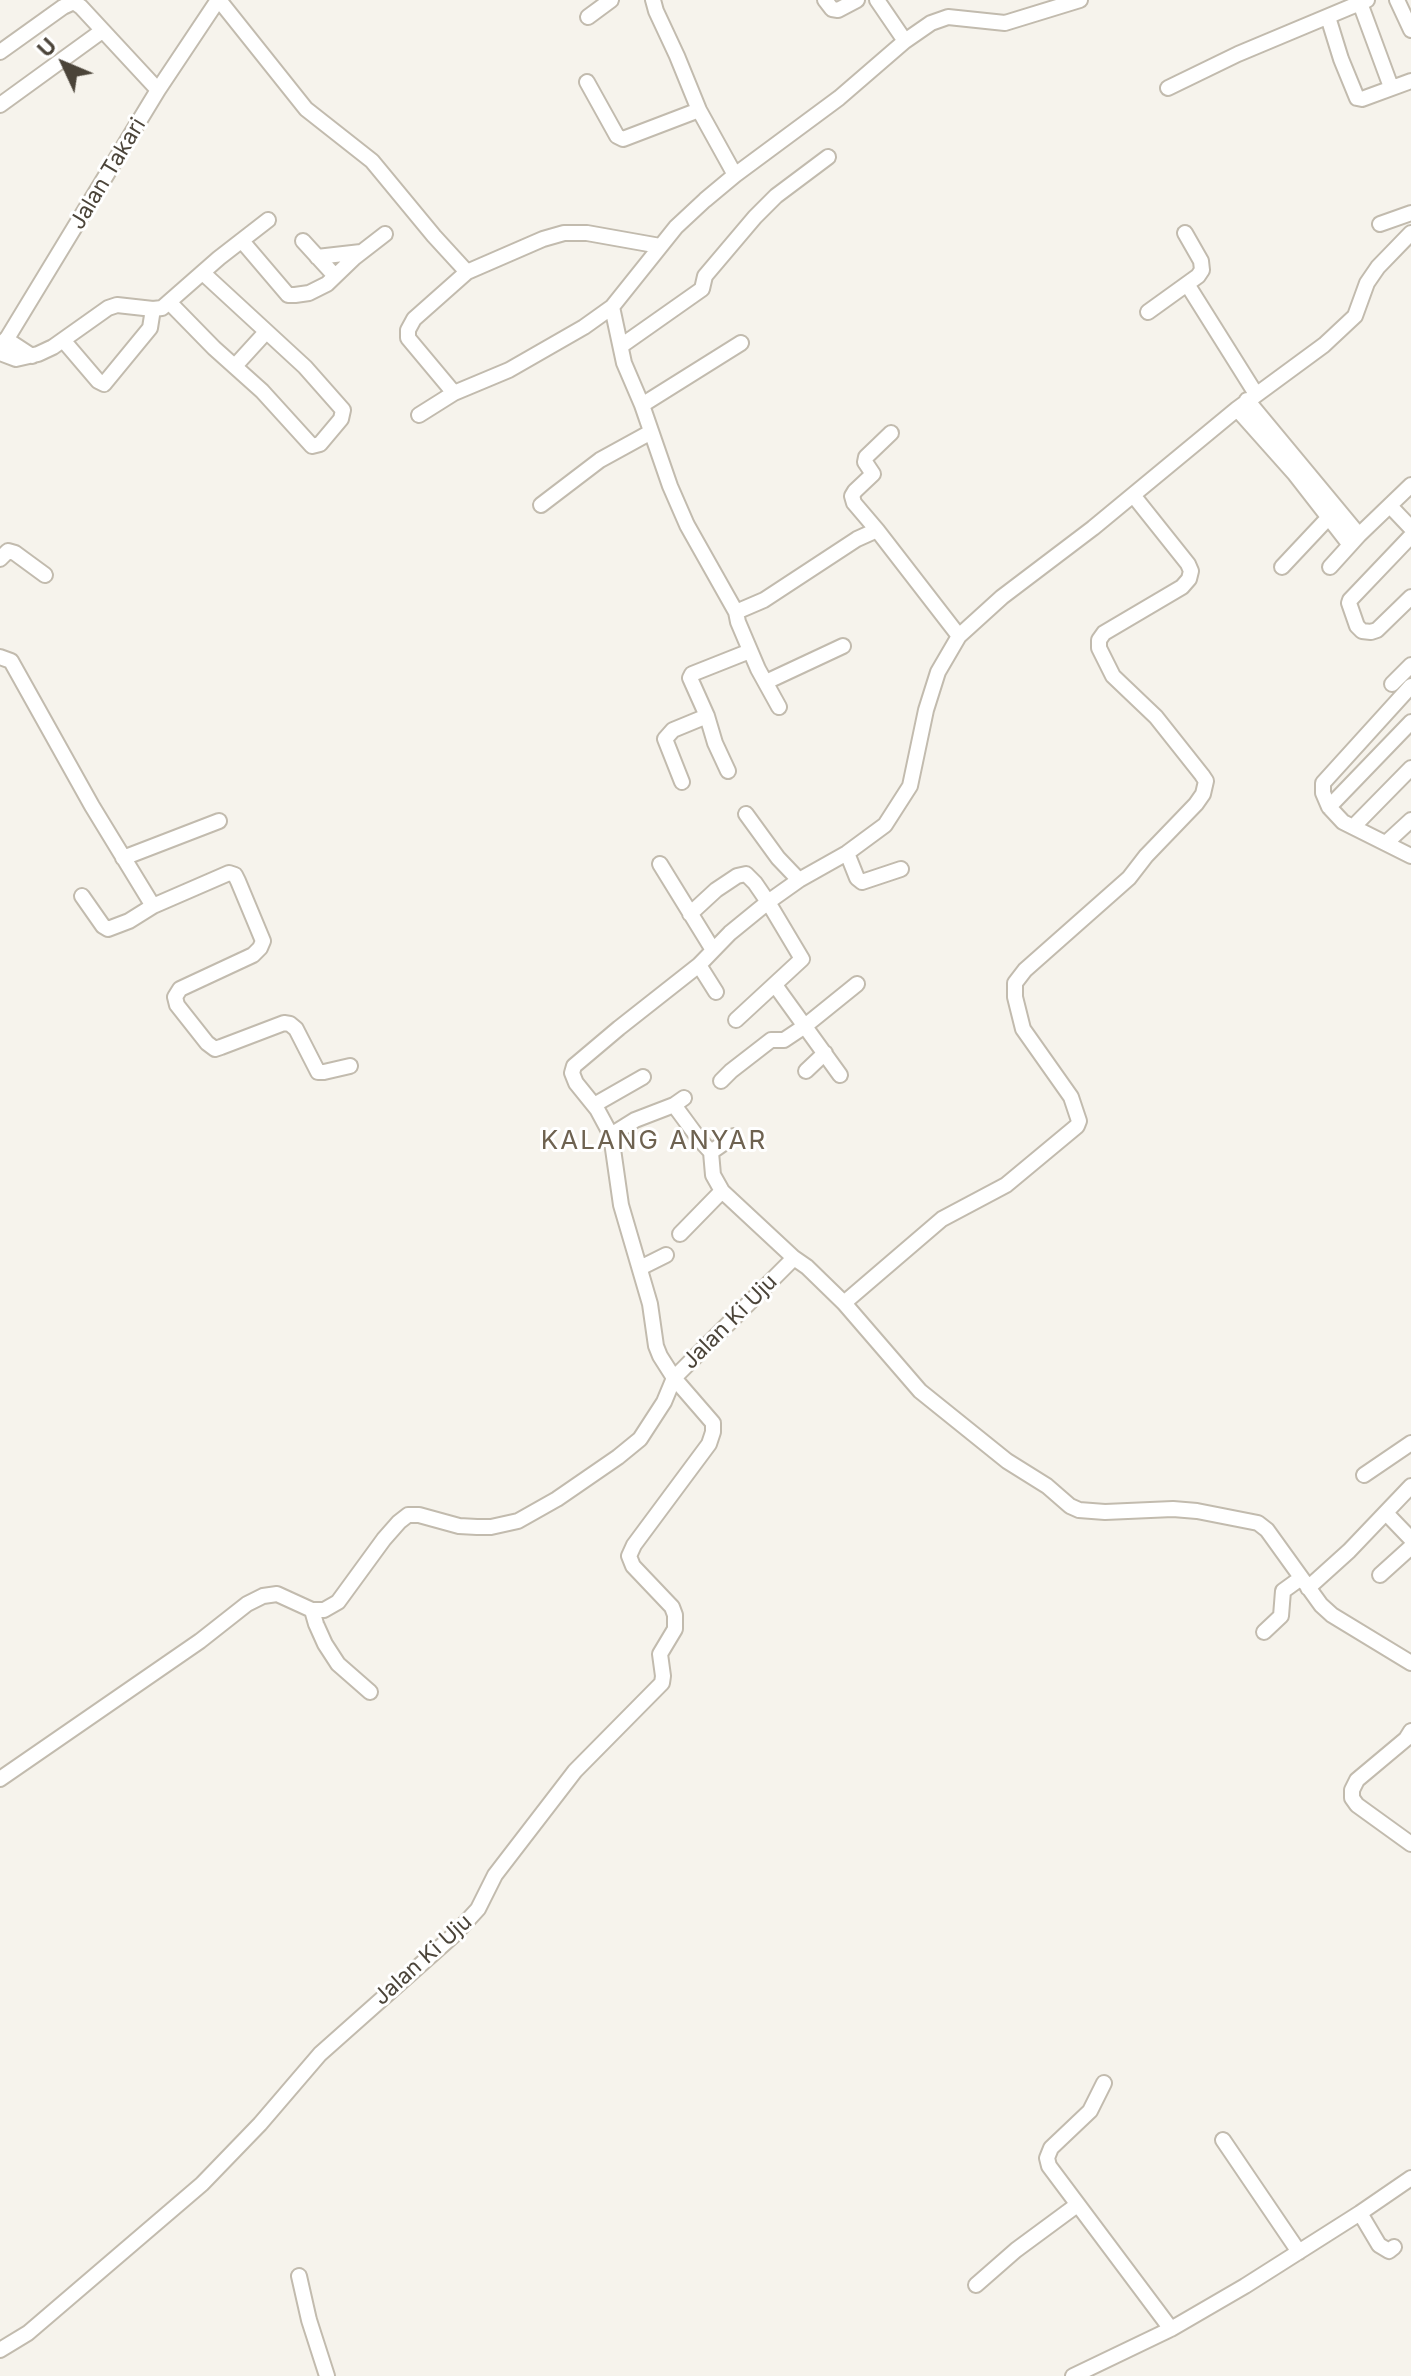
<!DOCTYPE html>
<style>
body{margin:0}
#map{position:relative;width:1411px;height:2376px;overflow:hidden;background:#f6f3ec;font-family:Inter,sans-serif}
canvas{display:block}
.north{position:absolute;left:24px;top:24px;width:80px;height:80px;-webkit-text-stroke:6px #fff;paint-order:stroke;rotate:314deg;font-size:22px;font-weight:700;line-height:32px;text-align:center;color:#4b4439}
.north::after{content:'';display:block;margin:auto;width:28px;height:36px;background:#4b4439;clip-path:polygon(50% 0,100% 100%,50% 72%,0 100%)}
</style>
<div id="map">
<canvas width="1411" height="2376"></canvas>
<div class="north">U</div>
</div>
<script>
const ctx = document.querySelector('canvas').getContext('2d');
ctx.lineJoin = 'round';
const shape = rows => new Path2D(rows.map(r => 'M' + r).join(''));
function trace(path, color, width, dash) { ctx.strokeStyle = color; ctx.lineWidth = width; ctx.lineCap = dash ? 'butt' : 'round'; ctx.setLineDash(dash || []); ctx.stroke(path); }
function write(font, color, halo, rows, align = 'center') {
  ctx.font = font + ' Inter,sans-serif'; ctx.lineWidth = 6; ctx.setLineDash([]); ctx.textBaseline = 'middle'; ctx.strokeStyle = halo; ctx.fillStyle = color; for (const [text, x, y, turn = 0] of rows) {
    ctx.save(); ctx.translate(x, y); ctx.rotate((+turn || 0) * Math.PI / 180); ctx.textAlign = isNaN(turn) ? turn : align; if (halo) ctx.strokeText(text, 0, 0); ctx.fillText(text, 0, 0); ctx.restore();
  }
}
const minor = shape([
 [219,0,306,109,372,161,434,236,467,272,543,239,564,233,587,233,660,246],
 [653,0,656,11,677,56,699,110,735,175],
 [825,0,832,9,838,10,857,0],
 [877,0,905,41],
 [1397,0,1411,30],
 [1360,3,1391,87],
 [588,17,611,0],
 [1328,17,1341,59,1357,98,1362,99,1411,81],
 [0,52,63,7,74,2,81,7,158,90],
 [587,82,617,136,623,139,699,110],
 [1168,88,1238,54,1367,0],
 [0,105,102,31],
 [1380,224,1411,213],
 [242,241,288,295,295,295,309,293,327,284,354,258,385,234],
 [303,241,335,276],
 [317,257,361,252],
 [1187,284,1256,394],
 [169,302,214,348,262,391,312,446,320,444,341,419,343,410,305,367,203,273],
 [612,307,624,363,642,405,670,486,687,525,736,612,764,600,857,539,877,530,959,636],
 [1148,312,1198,276,1202,270,1201,261,1185,233],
 [6,339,32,356],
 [63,340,98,381,104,384,150,328,153,309],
 [621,346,702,289,705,276,755,217,776,196,828,157],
 [0,350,158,90,218,0],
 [0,353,16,359,38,354,53,347,108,308,117,305,153,309,162,308,219,258,268,220],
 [235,366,266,332],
 [454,393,408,338,408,330,414,319,467,272],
 [1247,400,1359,535],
 [642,405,741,343],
 [1237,409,1294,473,1350,545],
 [419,415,454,393,509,370,584,327,612,307,676,227,705,200,735,175,839,98,905,41,931,23,948,17,1005,23,1080,0],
 [541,505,600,460,651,432],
 [1391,507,1411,528],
 [877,530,854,503,852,496,855,491,873,474,865,462,866,457,891,433],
 [1411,536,1350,600,1349,603,1357,626,1362,631,1371,632,1377,630,1411,597],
 [0,559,8,551,15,553,45,575],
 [1282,567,1329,517],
 [1330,567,1359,535,1411,485],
 [736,612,738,622,758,669,779,707],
 [0,657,11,661,92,806,153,906,229,873,235,875,238,881,263,941,260,948,253,955,180,989,175,997,177,1005,207,1043,215,1049,221,1047,284,1023,290,1024,296,1029,318,1072,324,1072,350,1066],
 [766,682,843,646],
 [1392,684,1411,665],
 [1411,768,1353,827,1411,856],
 [728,771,715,743,707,716,690,678,692,674,750,651],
 [682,782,665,739,673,730,707,716],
 [1329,807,1323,793,1323,783,1411,686],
 [746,814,778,858,799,880],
 [1353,827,1343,822,1329,807,1411,722],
 [1386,843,1411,820],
 [847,853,857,878,862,882,901,869],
 [123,858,219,821],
 [660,864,713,950],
 [82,896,103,926,108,929,129,921,153,906],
 [690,914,716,890,737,876,746,874,755,883,768,902,802,959,736,1020],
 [699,965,716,992],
 [775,985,840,1075],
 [806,1071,825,1053],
 [721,1081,731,1071,771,1040,784,1040,805,1026,857,984],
 [594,1105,643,1077],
 [674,1105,699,1139,711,1152],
 [611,1135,635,1120,674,1105,684,1098],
 [722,1191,713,1175,711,1152,734,1136],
 [680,1234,722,1191,794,1258],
 [640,1268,666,1255],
 [844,1303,942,1219,1006,1185,1077,1126,1079,1121,1071,1097,1023,1029,1015,997,1015,983,1025,970,1129,878,1146,856,1196,804,1203,794,1206,781,1202,775,1156,717,1113,676,1099,648,1099,640,1104,633,1182,587,1189,579,1191,571,1188,564,1133,495],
 [1364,1475,1411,1443],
 [1386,1513,1411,1539],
 [1380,1575,1411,1547],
 [1308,1588,1349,1551,1411,1486],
 [312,1610,316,1624,325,1644,338,1664,370,1692],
 [1264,1632,1281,1616,1283,1591,1301,1578],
 [1411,1731,1406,1739,1357,1780,1352,1790,1352,1798,1357,1805,1411,1844],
 [0,1779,200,1641,247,1604,263,1596,277,1594,312,1610,324,1610,338,1602,384,1539,399,1522,408,1515,419,1515,459,1526,477,1527,491,1527,518,1521,557,1499,618,1457,640,1439,664,1402,674,1378,660,1356,656,1346,650,1304,621,1205,611,1135,597,1109,576,1083,572,1073,574,1066,619,1028,699,965,730,933,768,902,799,880,847,853,885,825,910,786,926,710,938,672,959,636,1002,597,1093,528,1237,409,1324,345,1355,316,1367,283,1378,267,1411,233],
 [1104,2083,1090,2111,1051,2148,1047,2158,1049,2166,1171,2329],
 [1223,2140,1299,2252],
 [1360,2213,1379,2245,1389,2251,1394,2247],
 [299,2276,309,2320,327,2376],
 [976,2285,1016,2250,1077,2205],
 [0,2350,28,2333,202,2184,260,2124,320,2054,455,1934,478,1909,495,1875,575,1771,662,1683,663,1676,660,1654,675,1629,675,1615,672,1607,633,1566,629,1556,634,1545,709,1444,713,1432,713,1423,674,1378,794,1258,807,1267,844,1303,920,1391,1007,1461,1047,1486,1070,1506,1079,1510,1105,1512,1173,1509,1197,1511,1258,1523,1267,1530,1321,1605,1332,1615,1411,1663],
 [1073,2376,1171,2329,1245,2286,1360,2213,1411,2178]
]);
trace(minor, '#c2bbae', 18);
trace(minor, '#fff', 14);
write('22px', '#4b4439', '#fff', [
 ["Jalan Takari",108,174,-59],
 ["Jalan Ki Uju",730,1322,-45],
 ["Jalan Ki Uju",423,1960,-42]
]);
ctx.letterSpacing = '2px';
write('26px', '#6e6250', '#fff', [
 ["KALANG ANYAR",654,1141]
]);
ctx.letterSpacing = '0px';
</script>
